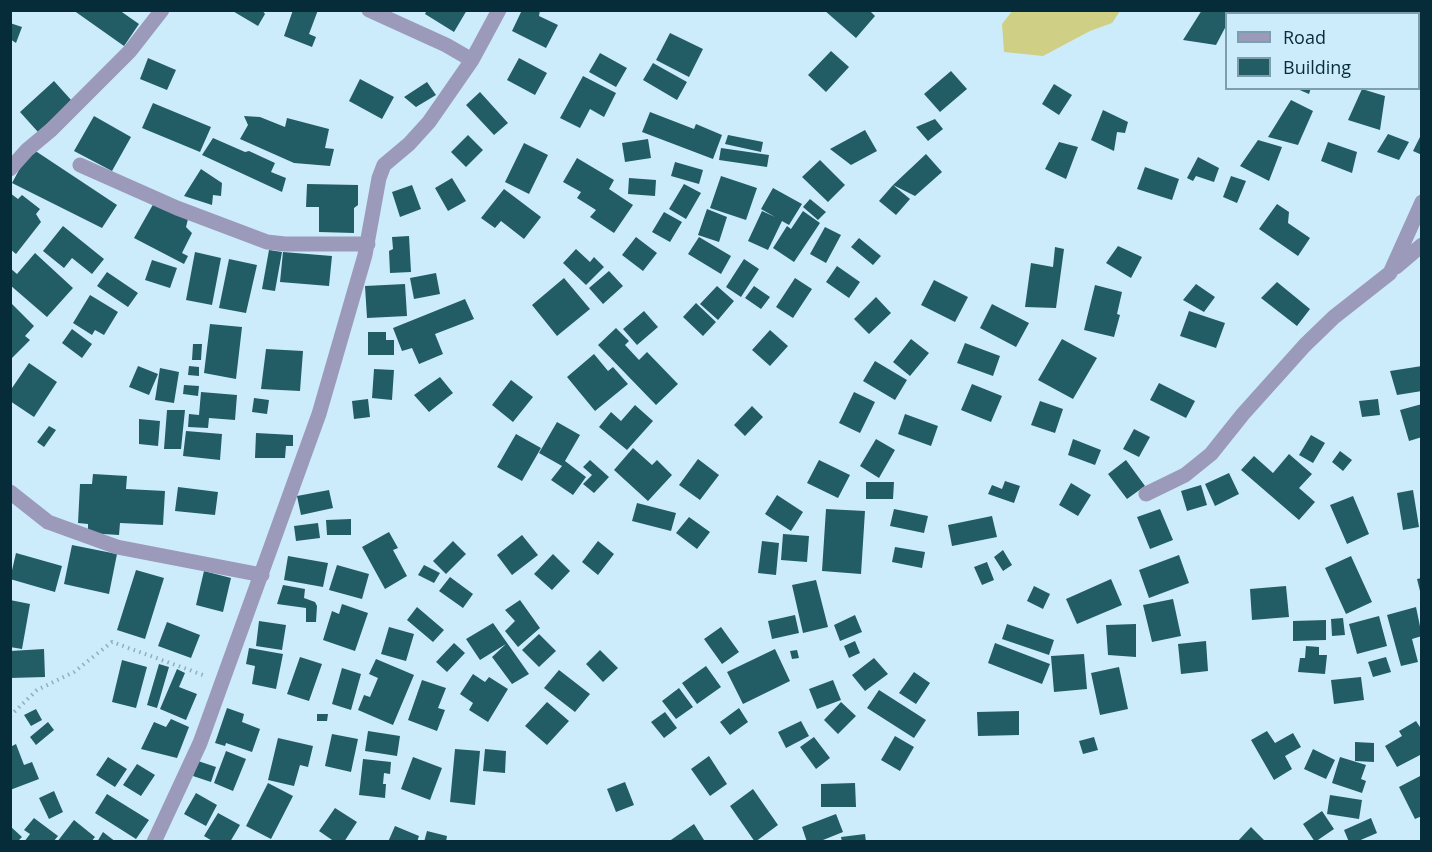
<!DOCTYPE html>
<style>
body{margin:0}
#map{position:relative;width:1432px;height:852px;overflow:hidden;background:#cdecfb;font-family:"Open Sans",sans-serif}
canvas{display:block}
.frame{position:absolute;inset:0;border:12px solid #062b39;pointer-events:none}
.legend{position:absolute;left:1225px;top:12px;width:195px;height:78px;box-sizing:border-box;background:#cdecfb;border:2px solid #7d9fad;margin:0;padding:8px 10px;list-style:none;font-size:18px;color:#062b39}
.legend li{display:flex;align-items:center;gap:12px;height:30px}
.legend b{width:30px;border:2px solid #7d9fad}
</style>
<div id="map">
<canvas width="1432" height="852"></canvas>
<div class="frame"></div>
<ul class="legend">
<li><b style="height:8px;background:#9c9aba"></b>Road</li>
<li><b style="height:16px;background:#225c65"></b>Building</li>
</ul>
</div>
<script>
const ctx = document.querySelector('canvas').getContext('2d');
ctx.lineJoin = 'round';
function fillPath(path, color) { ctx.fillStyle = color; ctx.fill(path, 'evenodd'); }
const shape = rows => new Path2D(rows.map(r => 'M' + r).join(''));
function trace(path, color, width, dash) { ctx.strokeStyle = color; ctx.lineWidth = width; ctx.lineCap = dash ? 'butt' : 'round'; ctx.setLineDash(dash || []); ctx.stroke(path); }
fillPath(shape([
 [1013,10,1120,10,1120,11,1112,23,1090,31,1043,56,1004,52,1002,24]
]), '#cfcf86');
fillPath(shape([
 [73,10,119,10,139,24,124,46],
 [231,10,262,10,265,14,258,26],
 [293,10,318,10,309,34,316,37,312,47,284,36],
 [427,10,467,10,454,32,425,14],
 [522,10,540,10,539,16,558,25,546,48,512,31],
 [824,10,869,10,875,16,856,38],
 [1202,10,1236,10,1234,14,1226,14,1226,26,1216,45,1183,40],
 [1316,10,1339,10,1338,14,1316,14],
 [10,23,22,27,16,43,10,39],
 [670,33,703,49,689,77,656,60],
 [1418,45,1422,45,1422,77,1418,77],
 [831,51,849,67,826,92,808,75],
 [600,53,627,68,616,87,589,72],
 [148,58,176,70,167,90,140,79],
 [519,58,547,73,535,95,507,80],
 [653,63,687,82,677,100,643,80],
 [951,71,967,89,940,112,924,94],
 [583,76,616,93,604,117,590,109,580,128,560,118],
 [360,79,394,97,382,119,349,101],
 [54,81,72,101,38,132,20,112],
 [427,82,436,95,416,107,404,97],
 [1054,84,1072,95,1059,115,1042,104],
 [1295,88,1311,88,1309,94],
 [1362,89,1385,96,1380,130,1348,120],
 [480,92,508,123,494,135,466,105],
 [1291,100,1313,111,1298,145,1268,137],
 [153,103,211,127,200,152,142,128],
 [1103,110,1128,122,1125,133,1117,132,1114,151,1091,140],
 [650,112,694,129,696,124,722,135,713,159,642,132],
 [94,116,131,137,112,171,74,151],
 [244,116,260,117,285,127,287,118,329,129,325,148,334,149,330,166,294,163,240,139,248,125],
 [935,119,943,129,928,141,916,127],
 [865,130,877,151,851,165,830,149],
 [1422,133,1422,155,1413,151],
 [1388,134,1409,142,1399,160,1377,152],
 [468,135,483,150,466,167,451,152],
 [728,135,763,142,761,152,725,144],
 [213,138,245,152,249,151,275,163,271,172,286,178,282,192,202,155],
 [648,139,651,158,625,162,622,143],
 [1258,140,1282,147,1269,181,1240,166],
 [1059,142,1078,147,1066,179,1045,169],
 [1328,142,1357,152,1352,173,1321,161],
 [524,143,548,155,529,194,505,182],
 [31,148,117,205,102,228,12,183],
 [721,148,769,155,767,167,719,160],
 [926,154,942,172,915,196,893,185],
 [1198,157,1219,168,1214,182,1196,176,1193,181,1187,178],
 [577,158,614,180,609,189,633,205,614,233,590,217,596,210,577,198,581,192,563,182],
 [820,160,845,185,828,202,802,177],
 [675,162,703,170,699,184,671,176],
 [1145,167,1179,179,1172,200,1137,189],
 [201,169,222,183,221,196,213,195,212,205,184,196],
 [721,176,757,188,746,220,710,208],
 [1231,176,1246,181,1237,203,1223,197],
 [452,178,466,201,448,211,435,188],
 [629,178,656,180,655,196,628,194],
 [307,184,358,185,358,205,354,208,354,233,319,232,319,207,306,207],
 [684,184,701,193,686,219,669,209],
 [412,185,421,209,400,217,392,192],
 [893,185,910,199,896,215,879,201],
 [773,188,802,204,789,225,782,221,768,250,748,241,762,211,775,217,761,209],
 [504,189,541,217,524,239,501,221,495,228,481,218],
 [10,193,18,199,22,195,40,209,36,214,41,222,16,254,10,249],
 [810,199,826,212,818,220,803,207],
 [155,201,188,219,186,227,192,233,182,253,188,256,184,264,134,238],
 [1277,204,1289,212,1288,223,1310,238,1298,256,1259,229],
 [707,209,727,217,719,242,698,235],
 [803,211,820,223,794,262,773,248,787,226,791,229],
 [664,212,682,222,670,242,652,232],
 [63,226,104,259,92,274,72,258,64,268,43,251],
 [825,227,841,235,826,263,810,254],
 [409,236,411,272,390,273,389,251,393,249,392,237],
 [636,237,657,253,643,271,622,255],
 [699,237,731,256,721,274,688,254],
 [859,238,881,256,873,265,851,247],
 [1118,246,1142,257,1131,278,1106,263],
 [1055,247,1064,249,1056,308,1025,307,1031,263,1053,267],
 [576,249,590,262,594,257,604,267,586,285,563,263],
 [269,250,282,252,275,291,262,289],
 [195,252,221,258,212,305,186,300],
 [283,252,332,256,329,286,280,282],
 [35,253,73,288,47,317,10,285,10,268,17,274],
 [229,259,257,265,246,313,219,308],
 [744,259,759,269,741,297,726,287],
 [152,260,177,268,170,288,145,280],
 [837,266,860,282,849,298,826,282],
 [609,271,623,286,603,304,589,288],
 [107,272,138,293,128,307,97,286],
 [436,273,440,294,414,299,410,278],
 [564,278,590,309,557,336,532,305],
 [795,278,812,289,793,318,776,307],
 [934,280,968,297,955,322,921,305],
 [1277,282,1310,309,1297,326,1261,298],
 [405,284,407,316,367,318,365,286],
 [1196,284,1215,297,1204,312,1183,300],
 [1095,285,1122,292,1117,314,1120,315,1114,337,1084,330],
 [717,286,734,301,718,320,700,304],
 [754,286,770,297,761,309,745,298],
 [90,295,118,312,104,335,95,330,92,335,73,323],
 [876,297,891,313,869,334,854,319],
 [465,299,474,319,435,334,443,354,419,364,412,348,402,351,393,328],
 [10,302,34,326,25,336,30,340,10,360],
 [696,303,716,322,703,336,683,317],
 [992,304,1029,323,1016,347,980,328],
 [644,311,658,327,637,345,623,329],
 [1189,311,1225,323,1216,348,1180,336],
 [210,324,242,327,236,379,204,373],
 [616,328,629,341,625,345,639,360,647,352,678,384,656,405,598,345],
 [72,329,92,344,82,358,62,343],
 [770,330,788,346,770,366,752,350],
 [368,332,386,332,386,340,394,340,394,355,368,355],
 [911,339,929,353,910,376,893,362],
 [1062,339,1097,358,1073,399,1038,380],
 [965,343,1000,356,993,376,957,363],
 [193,344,202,344,201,360,192,360],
 [266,349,303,351,300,391,261,389],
 [594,354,608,371,613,367,628,384,595,411,567,377],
 [875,361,907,380,895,400,863,381],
 [29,363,57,382,34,417,10,401,10,391],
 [138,366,158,374,149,395,129,387],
 [189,366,199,367,199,376,188,375],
 [1422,366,1422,391,1397,395,1390,371],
 [160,368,179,372,174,403,155,400],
 [374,369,394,370,392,400,372,398],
 [440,377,453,393,429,412,414,395],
 [511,380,533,397,513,422,492,405],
 [1159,383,1195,401,1186,418,1150,400],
 [972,384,1002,396,991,422,961,410],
 [184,385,199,386,198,396,183,394],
 [201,392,237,395,235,420,209,418,208,428,188,427,189,414,199,415],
 [854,392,875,402,860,433,839,423],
 [254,398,269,400,267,414,252,412],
 [368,399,370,417,354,419,352,401],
 [1378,399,1380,415,1362,417,1359,401],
 [1040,401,1063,409,1055,433,1031,425],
 [1422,404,1422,437,1409,441,1400,410],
 [635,405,653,421,627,450,599,427,611,412,621,421],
 [752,406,763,417,745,436,734,425],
 [167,410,185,410,181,449,164,449],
 [905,414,938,426,931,446,898,434],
 [139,419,160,421,158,446,139,444],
 [557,422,580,435,565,461,586,477,573,495,551,480,562,466,539,453],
 [49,426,56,430,44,447,37,442],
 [1134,429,1150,437,1139,457,1123,449],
 [186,431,222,434,220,460,183,456],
 [256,433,293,435,293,446,286,446,285,458,255,458],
 [516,434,541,448,522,481,497,467],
 [1311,435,1325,443,1313,463,1299,455],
 [876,439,895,450,879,478,860,466],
 [1073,439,1101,450,1095,465,1068,455],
 [633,448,652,465,657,460,672,475,648,501,614,470],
 [1340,451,1352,460,1343,471,1332,462],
 [1289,454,1312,474,1299,488,1315,502,1299,520,1241,470,1254,456,1273,473],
 [698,459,719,475,700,500,679,485],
 [590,460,609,477,594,493,583,484,592,475,583,467],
 [819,460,850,475,838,498,807,483],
 [1126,460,1145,486,1127,499,1108,474],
 [1229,473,1239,494,1215,506,1205,484],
 [93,474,127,476,126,489,165,491,163,525,120,523,119,535,88,533,88,524,78,523,80,484,92,484],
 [1005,481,1020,486,1014,503,988,494,992,485,1002,489],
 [866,482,894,482,893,499,866,499],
 [1071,483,1091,495,1078,516,1059,505],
 [1201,485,1207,505,1187,511,1181,491],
 [178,487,218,492,215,515,175,511],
 [329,490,333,508,301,515,297,496],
 [1413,490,1419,527,1403,530,1397,493],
 [777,495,803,512,791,531,765,514],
 [1353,496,1369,534,1347,544,1330,505],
 [637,503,676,513,671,531,632,521],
 [826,509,865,511,861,574,822,571],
 [894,509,928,516,924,533,890,526],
 [1160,509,1173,540,1150,549,1137,517],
 [992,516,997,537,952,546,948,525],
 [689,517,710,532,697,549,676,533],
 [351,519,351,535,327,535,326,520],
 [318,523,320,538,296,541,294,526],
 [389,532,398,548,393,550,407,576,385,589,362,547],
 [783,534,809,536,807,562,781,560],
 [522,535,538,555,512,575,497,555],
 [453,541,466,554,446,574,433,561],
 [598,541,614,554,598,575,582,562],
 [762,541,779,543,776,575,758,573],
 [72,545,117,554,109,594,64,584],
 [895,547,925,552,922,568,892,562],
 [1003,550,1012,565,1003,571,994,557],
 [16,553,62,566,55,592,10,579],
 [553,554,570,571,552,590,534,574],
 [1179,555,1189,583,1149,598,1139,570],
 [288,556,328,563,323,587,284,580],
 [1351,556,1372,602,1346,614,1325,568],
 [987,562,994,580,982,585,974,567],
 [337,565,369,574,362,599,329,590],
 [424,565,440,573,434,583,418,575],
 [136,570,164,578,145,639,117,630],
 [204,571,231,578,223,612,196,605],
 [450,577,473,594,463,608,439,591],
 [1422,578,1422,595,1421,595,1417,579],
 [1111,579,1122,605,1077,624,1066,599],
 [816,580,828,627,803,633,792,585],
 [283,585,305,589,304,598,315,602,317,606,316,622,306,622,306,608,277,604],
 [1034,586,1050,594,1043,609,1027,601],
 [1286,586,1289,617,1252,620,1250,589],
 [1173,599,1181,636,1152,642,1143,605],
 [10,600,30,604,22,649,10,647],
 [520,600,540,628,518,647,505,631,515,621,505,610],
 [342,604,368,613,355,651,323,640,332,611,339,614],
 [417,607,444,630,433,642,407,620],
 [1416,607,1422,636,1412,639,1418,662,1401,666,1387,615],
 [795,615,799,633,772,639,768,621],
 [855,615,862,632,840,641,834,625],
 [1379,616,1387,646,1357,654,1349,624],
 [1343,618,1345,635,1332,636,1331,619],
 [1326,620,1326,640,1293,641,1293,621],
 [259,621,286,625,282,650,256,646],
 [167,622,200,635,191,658,158,646],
 [493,623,529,674,512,684,492,657,506,644,480,660,466,639],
 [1007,624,1054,640,1049,655,1002,639],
 [1136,624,1136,657,1108,655,1106,625],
 [389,627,414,634,406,661,381,654],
 [721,627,739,652,722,664,704,639],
 [539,634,556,651,539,667,522,650],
 [855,641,860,653,849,658,844,646],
 [1206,641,1208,671,1181,674,1178,644],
 [454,643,465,653,447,672,436,662],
 [995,643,1050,664,1042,684,988,663],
 [1306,646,1319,647,1319,655,1327,655,1325,674,1298,672,1300,658,1305,658],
 [249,648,283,654,276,689,252,684,255,666,246,664],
 [44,649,45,677,10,678,10,651],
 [775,649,790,681,743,704,727,672],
 [600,650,618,668,603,682,586,664],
 [797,650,799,658,792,659,790,651],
 [1084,654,1087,689,1054,692,1051,656],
 [300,657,322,664,309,701,287,694],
 [1386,657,1391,672,1373,677,1368,662],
 [874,658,888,674,865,691,852,675],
 [376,659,414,675,393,725,358,710,364,695,370,697,378,678,369,674],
 [122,660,147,667,136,708,112,702],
 [159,664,169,667,157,708,147,705],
 [706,666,721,687,697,704,682,683],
 [1119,667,1128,709,1100,715,1091,673],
 [342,668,361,674,351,710,332,704],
 [177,669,185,673,179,687,197,694,186,720,160,709],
 [559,670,590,694,575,712,544,688],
 [914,672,930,683,916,704,899,693],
 [473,674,485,682,489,677,508,689,488,722,469,710,473,703,460,694],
 [1361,677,1364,700,1334,704,1331,680],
 [422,680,446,688,438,708,445,710,437,731,408,720],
 [833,680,841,700,817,709,809,689],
 [679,688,693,707,676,719,662,701],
 [879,690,926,720,914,738,867,708],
 [547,702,569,721,547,745,525,726],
 [841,702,856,716,838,734,824,720],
 [227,708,244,714,242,722,260,729,252,752,226,743,225,746,215,743],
 [739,708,748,722,730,735,720,722],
 [36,709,42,720,31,726,24,715],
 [1019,711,1019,735,978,736,977,712],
 [665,712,677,728,664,738,651,722],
 [317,714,328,714,327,721,317,721],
 [171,719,189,727,177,758,141,749,154,722,166,727],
 [801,721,809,736,786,748,778,732],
 [1416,721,1422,730,1422,754,1397,767,1385,746,1402,736,1399,731],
 [48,722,54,730,36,745,30,737],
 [368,731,400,736,397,756,365,751],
 [1267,731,1275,743,1293,733,1301,747,1285,756,1292,769,1274,780,1251,740],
 [332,734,358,739,351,772,325,766],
 [895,736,914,747,900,771,881,760],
 [814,737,830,758,816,769,800,747],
 [1094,737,1098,750,1083,754,1079,741],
 [278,738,313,746,308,767,300,765,294,786,268,780],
 [1355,742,1374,743,1374,762,1355,761],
 [16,744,24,765,32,762,39,779,10,790,10,747],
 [455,749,480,751,475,805,450,802],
 [485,749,506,751,505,773,483,771],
 [1313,749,1335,760,1326,779,1304,769],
 [226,751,246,759,233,791,214,783],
 [709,756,727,784,710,796,691,769],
 [108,757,127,769,115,787,96,775],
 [413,757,442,768,430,800,401,789],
 [1340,757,1366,765,1361,779,1366,781,1362,793,1332,783],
 [363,759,391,762,390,774,384,773,383,784,386,784,385,798,359,795],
 [198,761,216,767,211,782,193,776],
 [137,764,155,775,141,796,123,785],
 [1422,775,1422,816,1415,819,1399,787],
 [625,782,634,805,616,812,607,789],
 [268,783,293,796,271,839,246,826],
 [855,783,856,807,821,807,821,784],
 [753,789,778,825,755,842,730,806],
 [54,791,63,812,49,819,39,798],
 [196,793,217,805,206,826,184,814],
 [107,794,149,820,136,839,95,813],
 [1330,795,1362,800,1359,819,1327,814],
 [335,808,357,822,344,842,335,842,319,831],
 [1322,811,1334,829,1315,842,1303,824],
 [218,813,240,825,230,842,214,842,204,836],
 [836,814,843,832,818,842,807,842,802,827],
 [34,818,58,836,53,842,24,842,30,834,24,830],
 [1371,818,1377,833,1356,842,1349,842,1344,830],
 [74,820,95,837,91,842,57,842],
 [694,824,704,840,701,842,668,842],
 [10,826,22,837,17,842,10,842],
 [395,826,419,836,417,842,388,842],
 [1251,827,1266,842,1237,842],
 [427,831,447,836,446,842,424,842],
 [103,832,116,842,97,842],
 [865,834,866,842,842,842,841,837]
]), '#225c65');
trace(shape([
 [10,716,37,690,74,672,112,642,206,676]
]), '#8eafbe', 4, [1.5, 4.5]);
trace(shape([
 [369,10,446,45,472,60],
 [80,165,177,208,267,242,285,244,368,244],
 [10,169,27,150,51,130,130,51,162,10],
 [1396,267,1422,245],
 [10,492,48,522,117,547,262,575],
 [1146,494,1185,475,1211,454,1243,414,1305,345,1334,317,1390,273,1422,202],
 [154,842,200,743,319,414,365,255,379,178,384,165,409,144,429,122,472,60,499,10]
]), '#9c9aba', 15);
</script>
